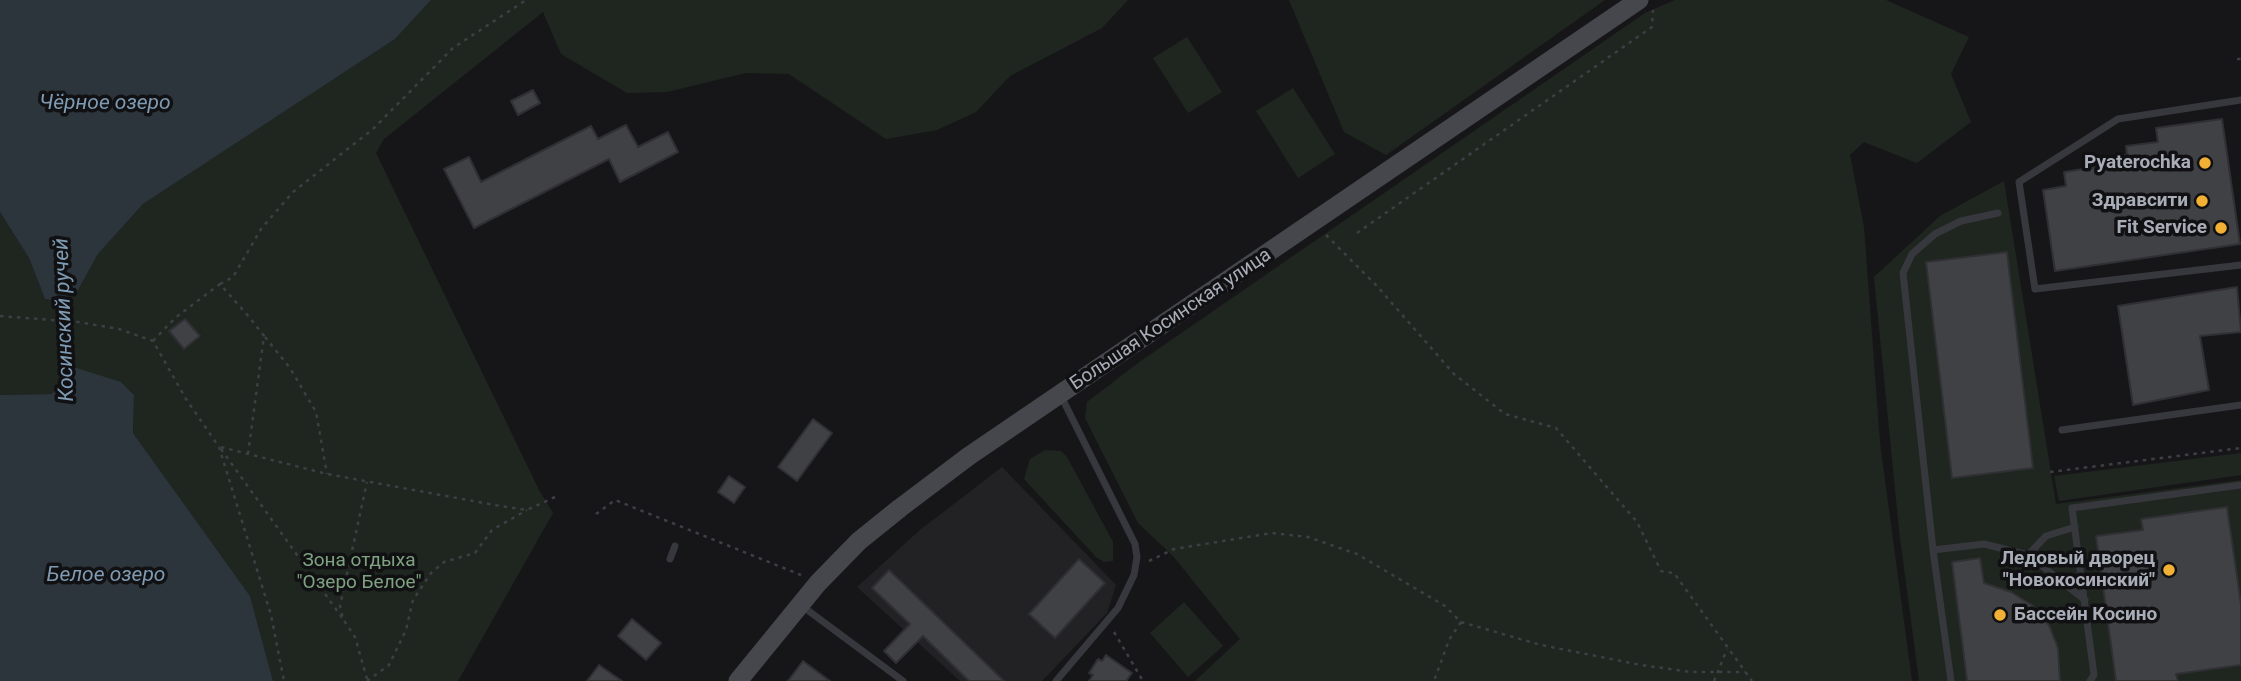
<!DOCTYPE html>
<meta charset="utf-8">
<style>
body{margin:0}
canvas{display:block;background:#161618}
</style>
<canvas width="2241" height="681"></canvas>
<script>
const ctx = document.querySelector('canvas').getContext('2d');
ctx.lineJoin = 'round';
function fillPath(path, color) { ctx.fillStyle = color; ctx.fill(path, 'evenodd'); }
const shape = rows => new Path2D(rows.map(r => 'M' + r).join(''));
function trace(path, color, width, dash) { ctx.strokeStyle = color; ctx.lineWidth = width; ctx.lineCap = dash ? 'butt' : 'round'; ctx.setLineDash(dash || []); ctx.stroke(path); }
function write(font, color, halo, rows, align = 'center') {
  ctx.font = font + ' Roboto,sans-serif'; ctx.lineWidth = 7; ctx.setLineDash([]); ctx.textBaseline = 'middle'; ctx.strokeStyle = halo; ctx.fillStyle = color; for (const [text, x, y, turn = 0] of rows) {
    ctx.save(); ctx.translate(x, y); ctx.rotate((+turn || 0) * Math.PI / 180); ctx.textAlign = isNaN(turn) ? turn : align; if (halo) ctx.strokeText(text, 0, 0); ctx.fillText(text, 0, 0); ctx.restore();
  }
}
fillPath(shape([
 [1002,467,1116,585,1107,613,1042,681,960,681,857,587,920,530]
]), '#222225');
fillPath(shape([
 [431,0,1128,0,1102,28,1010,76,976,112,937,130,886,139,789,74,746,73,667,92,627,93,561,54,543,12,384,139,376,153,539,490,553,513,458,681,273,681,250,596,133,433,134,395,121,382,52,394,0,395,0,212,29,258,45,299,78,290,98,254,143,204,395,39],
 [1289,0,1605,0,1386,155,1344,132],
 [1675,0,1886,0,1969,37,1951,74,1971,122,1917,163,1864,142,1850,155,1864,227,1880,443,1912,681,1195,681,1240,639,1173,556,1138,523,1085,418,1087,402,1138,363,1645,13],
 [1187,37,1222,92,1188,113,1153,58],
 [1293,88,1335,154,1298,178,1256,111],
 [2004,181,2056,504,2241,480,2241,681,1919,681,1899,530,1874,277,1940,216],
 [1045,450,1061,451,1067,457,1113,542,1113,561,1104,562,1097,558,1024,479,1030,459],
 [2241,453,2241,475,2059,501,2054,476],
 [1184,602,1223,646,1188,677,1150,633]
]), '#1e261f');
fillPath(shape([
 [0,0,431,0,395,39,143,204,98,254,78,290,60,301,45,299,29,258,0,212],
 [70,366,121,382,134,395,133,433,250,596,273,681,0,681,0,395,52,394]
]), '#2c353c');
trace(shape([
 [61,295,70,369]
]), '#2c353c', 4.5);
const building = shape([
 [533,90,540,103,518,115,511,101,533,90],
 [2222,119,2240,244,2055,271,2043,190,2066,186,2064,172,2111,165,2109,157,2127,155,2126,146,2158,142,2156,128,2222,119],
 [626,125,638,147,668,132,678,152,620,182,609,159,474,228,444,169,469,157,481,182,591,126,598,139,626,125],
 [2007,252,2033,468,1952,478,1926,262,2007,252],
 [2237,287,2241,332,2200,336,2209,390,2133,405,2118,306,2237,287],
 [185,319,200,336,184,349,169,331,185,319],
 [813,419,832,433,797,481,778,467,813,419],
 [729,476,745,487,734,503,718,492,729,476],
 [2227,507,2241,604,2241,665,2176,674,2178,681,2116,681,2096,536,2143,530,2141,519,2227,507],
 [1980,558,1984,583,2011,592,2032,605,2049,625,2058,648,2060,681,1967,681,1952,562,1980,558],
 [1079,559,1105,583,1055,638,1029,614,1079,559],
 [889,570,1004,681,969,681,923,636,896,663,884,651,910,624,872,588,889,570],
 [632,619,661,643,646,660,618,636,632,619],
 [1106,655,1132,673,1126,681,1089,681,1093,675,1089,673,1098,659,1102,661,1106,655],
 [803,661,830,681,788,681,803,661],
 [599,665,622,681,587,681,599,665]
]);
fillPath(building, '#404145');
trace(building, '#303034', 2);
trace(shape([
 [2237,59,2241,59],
 [1357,233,1652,27,1653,10],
 [1326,235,1376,285,1454,374,1505,414,1556,428,1637,522,1661,571,1674,573,1752,681],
 [220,284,233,277,261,229,293,192,373,129,453,48,526,0],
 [0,316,78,322,119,329,153,341,186,399,219,447,271,615,284,681],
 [265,337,290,368,316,412,327,474],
 [153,341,175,318,220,284,250,318,264,336,248,454],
 [221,447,327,474,500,506,527,510,555,497],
 [221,449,343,619],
 [2050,472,2241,448],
 [596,514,615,500,801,575],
 [1149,561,1174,549,1272,533,1308,537,1357,554,1445,606,1461,622,1449,640,1434,681],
 [1461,622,1541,645,1641,665,1691,672,1745,672],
 [1114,632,1143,681],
 [367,679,355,637,343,619,340,606,367,482],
 [367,681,389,665,406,630,413,600,431,573,444,562,475,553,492,530,527,510],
 [1714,681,1727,649]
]), '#3d3f44', 2.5, [3.5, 5]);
trace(shape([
 [2241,100,2118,119,2019,182,2035,289,2241,265],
 [2062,430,2241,405],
 [1933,550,1903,273,1912,254,1935,234,1961,221,1998,213],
 [2028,555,2046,536,2075,527],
 [670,559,675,546],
 [802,606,903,681],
 [1056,681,1118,608,1134,575,1137,557,1135,544,1061,396],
 [1951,681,1933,550,1984,544,2028,555,2085,600],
 [2090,681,2094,675,2072,508,2241,485]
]), '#37383d', 7);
trace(shape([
 [738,681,818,583,859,541,900,508,969,456,1639,0]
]), '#45474d', 19);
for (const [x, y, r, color] of [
 [2205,163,7,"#f2b134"],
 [2202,201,7,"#f2b134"],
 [2221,228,7,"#f2b134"],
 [2169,570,7,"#f2b134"],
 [2000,615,7,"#f2b134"]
]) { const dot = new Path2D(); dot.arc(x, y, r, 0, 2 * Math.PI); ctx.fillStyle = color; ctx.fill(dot); trace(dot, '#111113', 2.5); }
write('bold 19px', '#a8adb8', '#111113', [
 ["Pyaterochka",2191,163],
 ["Здравсити",2188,201],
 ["Fit Service",2207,228],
 ["Ледовый дворец",2155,559],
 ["\"Новокосинский\"",2155,581],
 ["Бассейн Косино",2014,615,"left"]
], 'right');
write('19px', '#a8adb8', '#111113', [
 ["Большая Косинская улица",1171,320,-34]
]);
write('19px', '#7fa381', '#111113', [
 ["Зона отдыха",359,561],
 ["\"Озеро Белое\"",359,583]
]);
write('italic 21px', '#7f9bb3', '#111113', [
 ["Чёрное озеро",105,104],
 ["Косинский ручей",65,320,-92],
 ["Белое озеро",106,576]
]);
</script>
